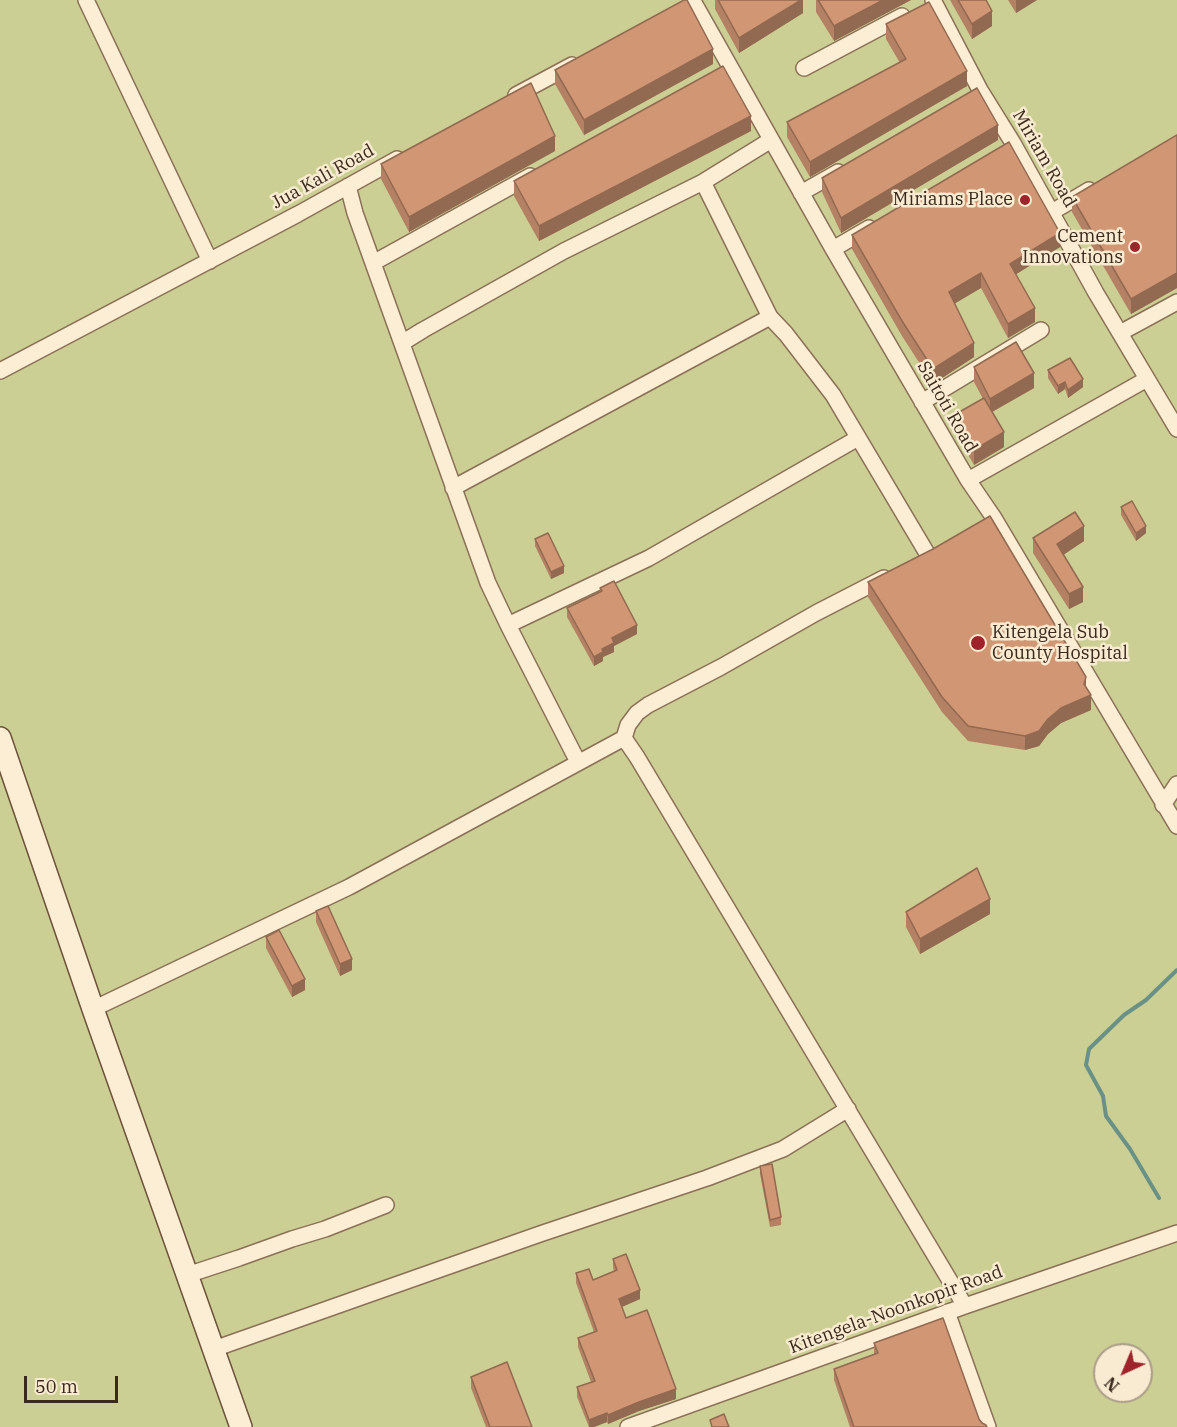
<!DOCTYPE html>
<style>
body{margin:0}
#map{position:relative;width:1177px;height:1427px;overflow:hidden;background:#f1e0c1;font-family:"IBM Plex Serif",serif}
canvas{display:block}
.north{position:absolute;left:1093px;top:1343px;width:60px;height:60px;box-sizing:border-box;background:#f8ebd1;border:2px solid #ac9d89;border-radius:50%;rotate:224deg;font-size:16px;font-weight:700;line-height:24px;text-align:center;color:#3a291c}
.north::after{content:'';display:block;margin:auto;width:21px;height:27px;background:#9e232a;clip-path:polygon(50% 0,100% 100%,50% 72%,0 100%)}
.scale{position:absolute;left:24px;top:1376px;width:94px;height:27px;box-sizing:border-box;border:3px solid #3a291c;border-top:0;padding-left:8px;font-size:18px;line-height:21px;white-space:nowrap;color:#3a291c;-webkit-text-stroke:4px #f8ebd1;paint-order:stroke}
</style>
<div id="map">
<canvas width="1177" height="1427"></canvas>
<div class="north">N</div>
<div class="scale">50 m</div>
</div>
<script>
const ctx = document.querySelector('canvas').getContext('2d');
ctx.lineJoin = 'round';
function fillPath(path, color) { ctx.fillStyle = color; ctx.fill(path, 'evenodd'); }
const shape = rows => new Path2D(rows.map(r => 'M' + r).join(''));
function trace(path, color, width, dash) { ctx.strokeStyle = color; ctx.lineWidth = width; ctx.lineCap = dash ? 'butt' : 'round'; ctx.setLineDash(dash || []); ctx.stroke(path); }
function write(font, color, halo, rows, align = 'center') {
  ctx.font = font + ' "IBM Plex Serif",serif'; ctx.lineWidth = 5; ctx.setLineDash([]); ctx.textBaseline = 'middle'; ctx.strokeStyle = halo; ctx.fillStyle = color; for (const [text, x, y, turn = 0] of rows) {
    ctx.save(); ctx.translate(x, y); ctx.rotate((+turn || 0) * Math.PI / 180); ctx.textAlign = isNaN(turn) ? turn : align; if (halo) ctx.strokeText(text, 0, 0); ctx.fillText(text, 0, 0); ctx.restore();
  }
}
fillPath(shape([
 [0,0,1177,0,1177,1427,0,1427],
 [1105,1355,1141,1355,1141,1391,1105,1391]
]), '#cbcf94');
trace(shape([
 [1159,1198,1130,1149,1106,1116,1103,1096,1086,1065,1089,1049,1124,1015,1146,1000,1177,970]
]), '#6a9186', 4);
const street = shape([
 [86,0,210,261],
 [933,0,980,90,1013,143,1096,293,1177,429],
 [693,1,833,249,968,480,994,518,1177,826],
 [804,68,902,16],
 [516,95,572,65],
 [771,140,703,182,770,317,786,334,833,395,928,555],
 [348,186,355,213,488,583,508,625,578,762],
 [801,193,838,172],
 [1052,212,1089,190],
 [833,249,869,228],
 [373,263,530,176],
 [1120,333,1177,302],
 [402,343,423,330,564,251,703,182],
 [0,371,298,214,397,159],
 [922,402,1041,330],
 [968,480,1147,379],
 [453,488,770,317],
 [508,625,649,558,858,438],
 [624,738,628,725,637,713,648,705,721,667,816,613,884,578],
 [1163,805,1177,784],
 [93,1009,349,887,624,738,637,757,965,1306],
 [187,1275,239,1258,292,1239,325,1229,386,1205],
 [947,1312,988,1427],
 [214,1349,540,1234,707,1178,783,1149,848,1109],
 [628,1427,965,1306,1177,1233]
]);
const secondary = shape([
 [0,738,93,1009,241,1427]
]);
trace(street, '#8b7057', 18);
trace(secondary, '#6d513a', 24);
trace(street, '#fbeed4', 15);
trace(secondary, '#fbeed4', 21);
fillPath(shape([
 [715,0,803,0,803,13,739,53,715,9],
 [816,0,911,0,834,41,816,12],
 [950,0,986,0,992,26,972,39],
 [1008,0,1037,0,1016,13],
 [886,24,967,86,810,177,787,137,787,122,900,63,886,39],
 [713,64,584,135,555,84,555,70],
 [751,131,539,241,514,196,514,181],
 [1177,135,1177,288,1131,314,1072,212,1072,197],
 [998,140,841,233,822,192,822,178],
 [555,151,409,232,381,179,381,164],
 [852,235,1060,247,1016,274,1035,322,1008,338,981,288,955,303,974,357,933,384,902,336,852,249],
 [974,367,1034,388,992,412,1004,447,974,465,954,430,954,415,983,399,974,382],
 [1048,370,1083,387,1068,398,1065,389,1058,394,1048,378],
 [1121,507,1146,533,1136,541,1121,515],
 [1033,538,1084,541,1063,555,1083,602,1069,609,1033,553],
 [535,539,564,573,551,579,535,546],
 [868,582,1086,687,1091,710,1061,723,1048,734,1039,746,1025,750,968,741,942,712,868,597],
 [600,588,637,634,614,646,614,652,603,657,603,661,594,666,567,617,567,608,600,592],
 [316,911,352,970,340,976,316,922],
 [906,912,990,914,920,954,906,927],
 [266,937,305,990,292,997,266,948],
 [760,1166,781,1217,781,1225,770,1227,760,1174],
 [613,1259,640,1299,622,1307,626,1318,676,1399,639,1411,608,1424,607,1422,594,1427,589,1427,577,1397,577,1387,591,1382,578,1347,578,1338,594,1332,576,1283,576,1273,593,1280,614,1271,613,1268],
 [874,1343,979,1419,987,1427,850,1427,834,1380,834,1369,874,1355],
 [471,1377,532,1427,486,1427,471,1388]
]), '#b48164');
fillPath(shape([
 [801,0,803,0,803,13,739,53,739,38],
 [883,0,911,0,834,41,834,26],
 [1016,0,1037,0,1016,13],
 [992,11,992,26,972,39,972,24],
 [713,49,713,64,584,135,584,120],
 [967,71,967,86,810,177,810,162],
 [751,116,751,131,539,241,539,226],
 [998,125,998,140,841,233,841,218],
 [555,136,555,151,409,232,409,217],
 [1060,233,1060,247,1010,278,1010,264],
 [981,273,981,288,949,307,949,292],
 [1177,273,1177,288,1131,314,1131,299],
 [1035,308,1035,322,1008,338,1008,324],
 [974,343,974,357,933,384,933,369],
 [1034,373,1034,388,990,413,990,399],
 [1083,379,1083,387,1068,398,1068,390],
 [1065,382,1065,389,1058,394,1058,386],
 [1004,432,1004,447,974,465,974,450],
 [1084,526,1084,541,1057,559,1057,544],
 [1146,526,1146,533,1136,541,1136,533],
 [564,566,564,573,551,579,551,572],
 [1083,587,1083,602,1069,609,1069,594],
 [637,625,637,634,614,646,614,652,603,657,603,661,594,666,594,657,612,638],
 [1086,677,1086,692,1091,695,1091,710,1061,723,1048,734,1039,746,1025,750,1025,736,1048,719,1084,684],
 [990,899,990,914,920,954,920,939],
 [352,959,352,970,340,976,340,964],
 [305,979,305,990,292,997,292,986],
 [640,1290,640,1299,619,1308,619,1299],
 [676,1389,676,1399,639,1411,608,1424,608,1415,639,1402],
 [607,1413,607,1422,594,1427,589,1427,589,1420]
]), '#926951');
const building = shape([
 [684,0,687,0,713,49,584,120,555,70,684,0],
 [718,0,801,0,739,38,718,0],
 [818,0,883,0,834,26,818,0],
 [958,0,986,0,992,11,972,24,958,0],
 [929,2,967,71,810,162,787,122,906,59,886,24,929,2],
 [723,66,751,116,539,226,514,181,723,66],
 [531,83,555,136,409,217,381,164,531,83],
 [977,88,998,125,841,218,822,178,977,88],
 [1177,135,1177,273,1131,299,1072,197,1177,135],
 [1009,142,1060,233,1010,264,1035,308,1008,324,981,273,949,292,974,343,933,369,902,321,852,235,1009,142],
 [1016,342,1034,373,990,399,974,367,1016,342],
 [1070,358,1083,379,1068,390,1065,382,1058,386,1048,370,1070,358],
 [984,398,1004,432,974,450,954,415,984,398],
 [1132,501,1146,526,1136,533,1121,507,1132,501],
 [1075,512,1084,526,1057,544,1083,587,1069,594,1033,538,1075,512],
 [990,516,1086,677,1084,684,1091,695,1061,708,1048,719,1039,731,1025,736,968,726,942,697,868,582,933,549,990,516],
 [548,533,564,566,551,572,535,539,548,533],
 [614,581,637,625,612,638,614,643,602,649,603,652,594,657,567,608,602,591,600,588,614,581],
 [977,868,990,899,920,939,906,912,977,868],
 [328,906,352,959,340,964,316,911,328,906],
 [279,930,305,979,292,986,266,937,279,930],
 [772,1164,781,1217,770,1220,760,1166,772,1164],
 [626,1254,640,1290,619,1299,626,1318,647,1310,676,1389,639,1402,608,1415,607,1413,589,1420,577,1387,595,1381,578,1338,597,1331,576,1273,589,1269,593,1280,617,1270,613,1259,626,1254],
 [943,1318,979,1419,982,1423,986,1425,987,1427,854,1427,834,1369,878,1353,874,1343,943,1318],
 [507,1362,532,1427,490,1427,471,1377,507,1362],
 [724,1414,729,1427,712,1427,710,1420,724,1414]
]);
fillPath(building, '#d19674');
trace(building, '#926951', 1.5);
for (const [x, y, r, color] of [
 [1025,200,6,"#9e232a"],
 [1135,247,6,"#9e232a"],
 [978,643,8,"#9e232a"]
]) { const dot = new Path2D(); dot.arc(x, y, r, 0, 2 * Math.PI); ctx.fillStyle = color; ctx.fill(dot); trace(dot, '#f8ebd1', 2); }
write('18px', '#3a291c', '#f8ebd1', [
 ["Miriam Road",1044,159,60],
 ["Jua Kali Road",323,177,-29],
 ["Saitoti Road",947,407,60],
 ["Kitengela-Noonkopir Road",896,1310,-20]
]);
write('18px', '#3a291c', '#f8ebd1', [
 ["Miriams Place",1013,200],
 ["Cement",1123,237],
 ["Innovations",1123,258],
 ["Kitengela Sub",992,633,"left"],
 ["County Hospital",992,654,"left"]
], 'right');
</script>
